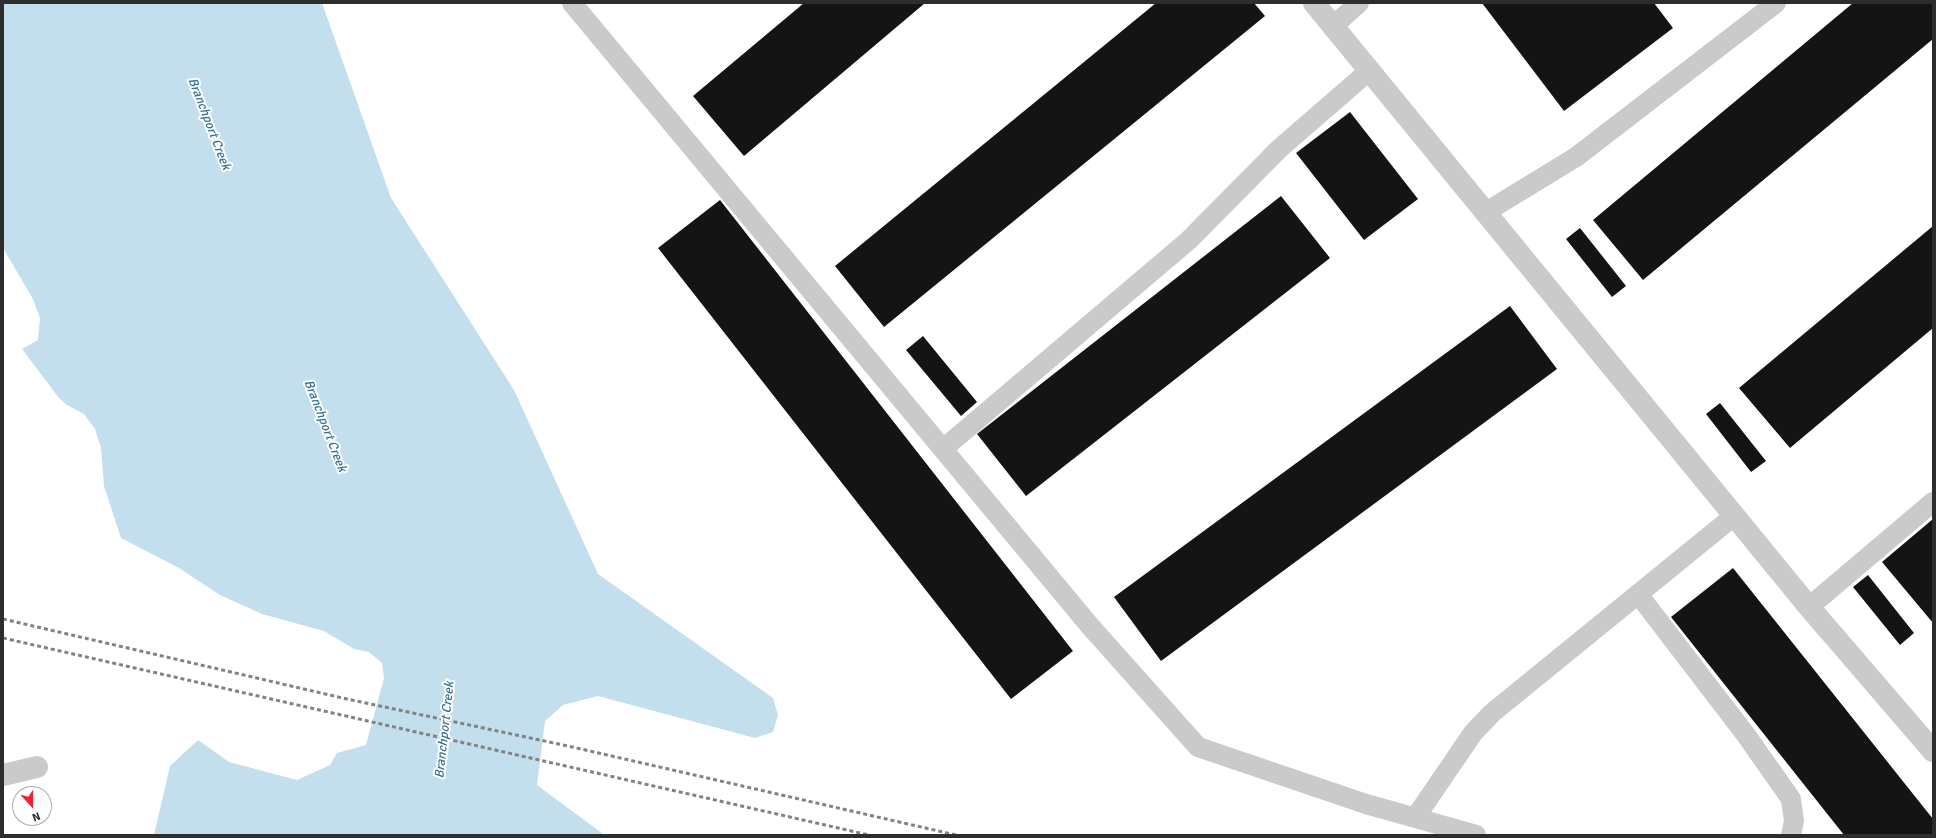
<!DOCTYPE html>
<style>
body{margin:0}
#map{position:relative;width:1936px;height:838px;overflow:hidden;background:#fff;font-family:Signika,sans-serif}
canvas{display:block}
.frame{position:absolute;inset:0;border:4px solid #2d2d2d;pointer-events:none}
.north{position:absolute;left:12px;top:786px;width:40px;height:40px;box-sizing:border-box;background:#fff;border:1px solid #ababab;border-radius:50%;rotate:159deg;font-size:11px;font-weight:700;line-height:16px;text-align:center;color:#2d2d2d}
.north::after{content:'';display:block;margin:auto;width:14px;height:18px;background:#f12134;clip-path:polygon(50% 0,100% 100%,50% 72%,0 100%)}
</style>
<div id="map">
<canvas width="1936" height="838"></canvas>
<div class="frame"></div>
<div class="north">N</div>
</div>
<script>
const ctx = document.querySelector('canvas').getContext('2d');
ctx.lineJoin = 'round';
function fillPath(path, color) { ctx.fillStyle = color; ctx.fill(path, 'evenodd'); }
const shape = rows => new Path2D(rows.map(r => 'M' + r).join(''));
function trace(path, color, width, dash) { ctx.strokeStyle = color; ctx.lineWidth = width; ctx.lineCap = dash ? 'butt' : 'round'; ctx.setLineDash(dash || []); ctx.stroke(path); }
function write(font, color, halo, rows, align = 'center') {
  ctx.font = font + ' Signika,sans-serif'; ctx.lineWidth = 4; ctx.setLineDash([]); ctx.textBaseline = 'middle'; ctx.strokeStyle = halo; ctx.fillStyle = color; for (const [text, x, y, turn = 0] of rows) {
    ctx.save(); ctx.translate(x, y); ctx.rotate((+turn || 0) * Math.PI / 180); ctx.textAlign = isNaN(turn) ? turn : align; if (halo) ctx.strokeText(text, 0, 0); ctx.fillText(text, 0, 0); ctx.restore();
  }
}
fillPath(shape([
 [3,3,322,3,391,198,514,390,598,574,773,698,778,715,773,732,755,738,598,696,563,705,545,721,537,785,603,834,609,835,154,835,170,766,198,740,229,762,297,780,330,765,337,753,366,745,384,678,382,663,369,652,354,649,324,631,262,614,220,595,179,568,121,538,104,486,101,448,95,429,84,414,67,405,59,398,22,349,38,340,40,318,33,299,3,248]
]), '#c3deed');
fillPath(shape([
 [804,3,925,3,744,156,693,96],
 [1156,3,1254,3,1265,16,884,327,835,266],
 [1482,3,1654,3,1673,28,1564,111],
 [1853,3,1933,3,1933,39,1643,280,1593,220],
 [1350,112,1418,199,1364,240,1296,153],
 [1281,196,1330,258,1026,496,977,434],
 [720,200,1073,651,1011,699,658,248],
 [1933,226,1933,328,1790,448,1739,388],
 [1580,228,1626,286,1612,297,1566,239],
 [1510,306,1557,369,1161,661,1114,597],
 [923,336,977,402,961,416,906,350],
 [1720,403,1766,461,1751,472,1706,414],
 [1933,519,1933,623,1882,562],
 [1733,568,1933,819,1933,835,1844,835,1671,617],
 [1868,575,1914,633,1900,645,1853,587]
]), '#141414');
trace(shape([
 [572,3,1090,626,1198,747,1366,804,1476,835],
 [1333,26,1359,3],
 [1486,212,1576,157,1776,3],
 [943,449,1189,240,1279,149,1370,70],
 [1638,594,1746,735,1791,799,1794,821,1791,835],
 [1809,607,1933,502],
 [1415,818,1473,733,1492,713,1734,516]
]), '#cacaca', 20);
trace(shape([
 [1314,3,1809,607,1933,751],
 [3,775,37,767]
]), '#cacaca', 22);
trace(shape([
 [3,619,347,699,568,746,956,835],
 [3,638,869,835]
]), '#828282', 3, [4, 3]);
write('italic 13px', '#367194', '#fff', [
 ["Branchport Creek",209,124,69],
 ["Branchport Creek",325,426,69],
 ["Branchport Creek",445,730,-84]
]);
</script>
